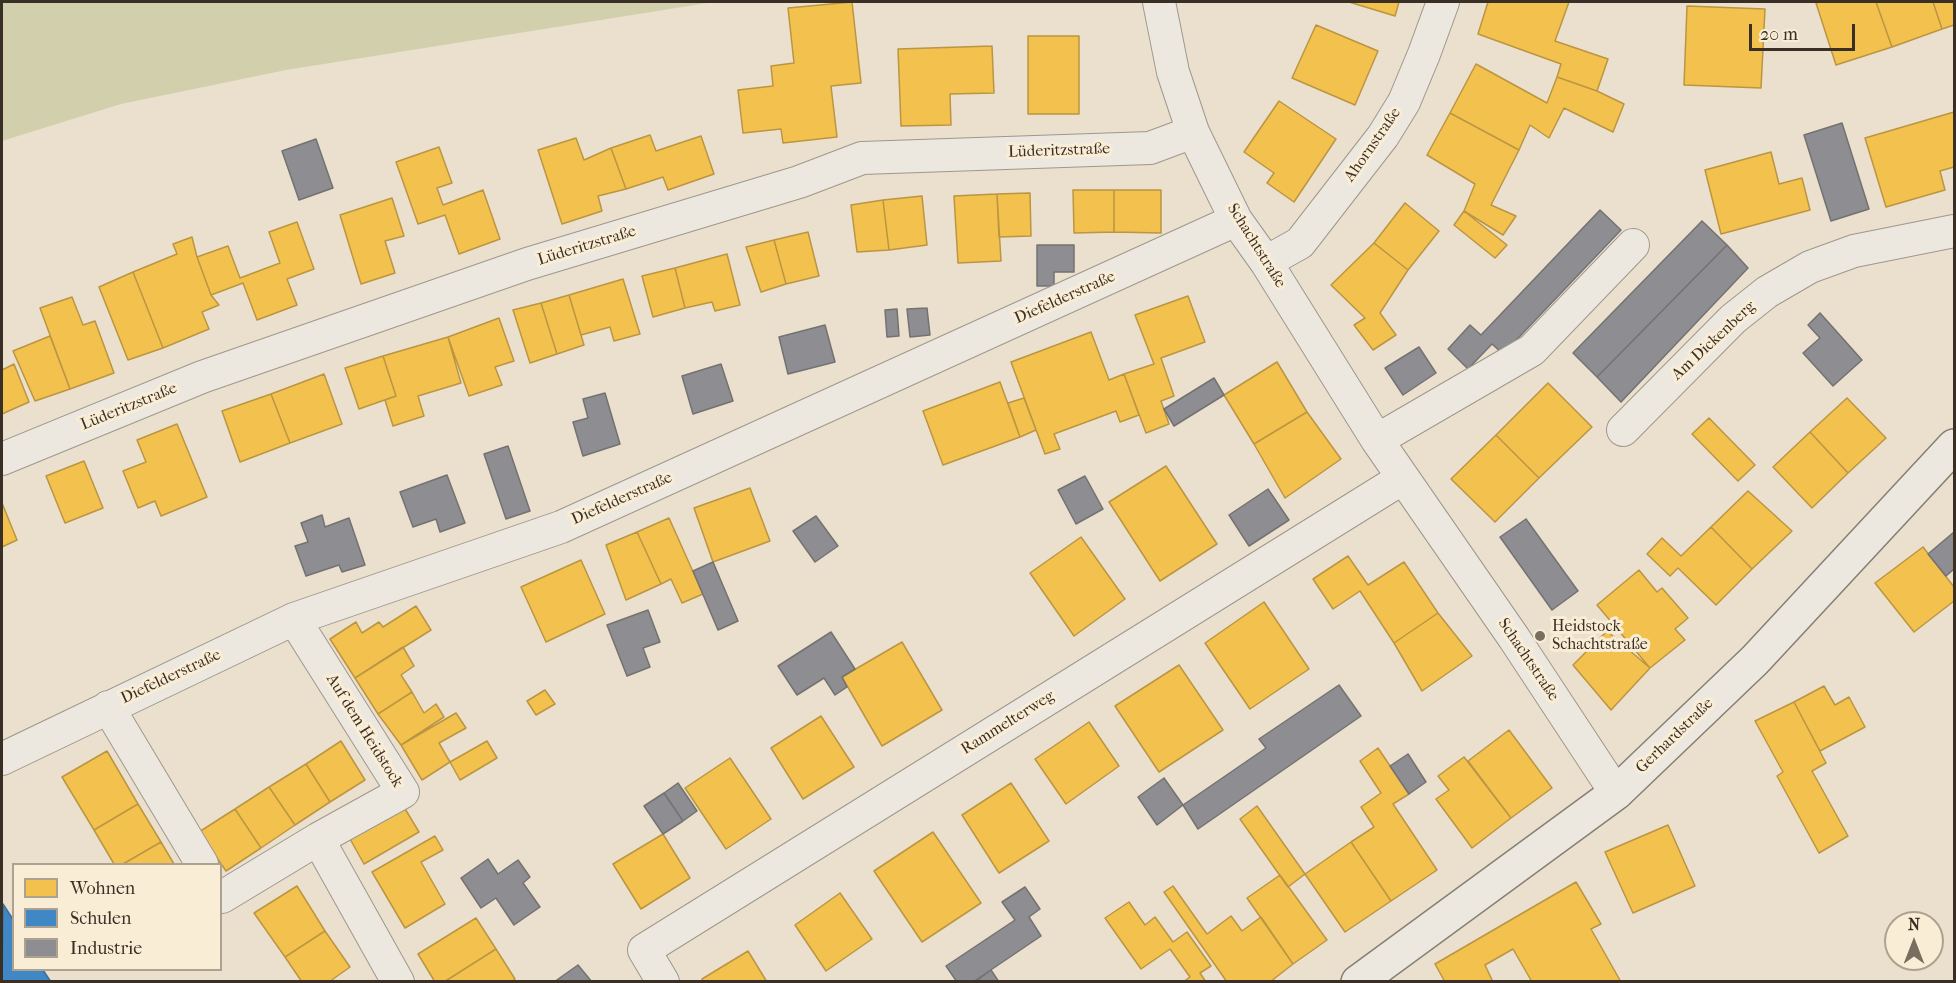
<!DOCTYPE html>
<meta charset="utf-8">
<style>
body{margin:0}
#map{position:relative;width:1956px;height:983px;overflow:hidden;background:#eae0cd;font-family:"IM FELL French Canon",serif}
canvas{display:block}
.frame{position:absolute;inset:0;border:3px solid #3a2f24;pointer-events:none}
.legend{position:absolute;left:12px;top:863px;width:210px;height:108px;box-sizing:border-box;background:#faedd6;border:2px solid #ada18f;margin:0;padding:8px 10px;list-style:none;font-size:18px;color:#3a2f24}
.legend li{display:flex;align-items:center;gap:12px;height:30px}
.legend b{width:30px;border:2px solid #ada18f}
.north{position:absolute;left:1884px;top:911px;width:60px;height:60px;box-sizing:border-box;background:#faedd6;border:2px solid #ada18f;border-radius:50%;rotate:0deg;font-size:16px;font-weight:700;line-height:24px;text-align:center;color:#3a2f24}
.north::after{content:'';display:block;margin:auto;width:21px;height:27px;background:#786d5f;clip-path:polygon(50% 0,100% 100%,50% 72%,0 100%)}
.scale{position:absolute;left:1749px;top:24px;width:106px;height:27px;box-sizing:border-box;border:3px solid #3a2f24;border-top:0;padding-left:8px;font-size:18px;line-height:21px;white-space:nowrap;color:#3a2f24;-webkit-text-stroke:4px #faedd6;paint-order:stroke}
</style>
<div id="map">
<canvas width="1956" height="983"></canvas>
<div class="frame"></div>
<ul class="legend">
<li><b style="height:16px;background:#f2c14e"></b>Wohnen</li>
<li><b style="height:16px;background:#3f88c5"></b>Schulen</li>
<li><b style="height:16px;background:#8d8d92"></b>Industrie</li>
</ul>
<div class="north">N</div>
<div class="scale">20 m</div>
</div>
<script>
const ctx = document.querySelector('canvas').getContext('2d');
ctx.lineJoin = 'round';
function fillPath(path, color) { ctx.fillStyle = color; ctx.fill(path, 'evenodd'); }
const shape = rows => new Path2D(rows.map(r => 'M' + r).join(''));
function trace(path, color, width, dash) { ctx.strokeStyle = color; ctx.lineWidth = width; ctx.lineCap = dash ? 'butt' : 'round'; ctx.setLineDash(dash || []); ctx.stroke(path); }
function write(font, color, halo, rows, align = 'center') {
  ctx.font = font + ' "IM FELL French Canon",serif'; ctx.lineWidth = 6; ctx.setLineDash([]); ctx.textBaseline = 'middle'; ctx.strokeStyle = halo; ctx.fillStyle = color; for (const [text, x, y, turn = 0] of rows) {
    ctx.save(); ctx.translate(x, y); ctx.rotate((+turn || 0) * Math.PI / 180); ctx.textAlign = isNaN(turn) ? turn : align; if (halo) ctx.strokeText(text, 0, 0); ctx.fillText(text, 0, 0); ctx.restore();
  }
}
fillPath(shape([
 [2,2,714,2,286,70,121,104,2,141]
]), '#d2d0ac');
const homes = shape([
 [852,2,861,83,831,86,837,137,783,143,781,129,743,133,738,90,773,86,771,66,794,63,788,8,852,2],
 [1349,2,1399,2,1395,16,1349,2],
 [1488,2,1569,2,1555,41,1608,59,1597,91,1557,77,1561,64,1478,34,1488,2],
 [1819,2,1876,2,1892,47,1836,65,1816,3,1819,2],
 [1876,2,1933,2,1942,29,1892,47,1876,2],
 [1933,2,1954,2,1954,25,1942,29,1933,2],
 [1687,6,1765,9,1761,88,1684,85,1687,6],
 [1316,25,1378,51,1355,105,1292,78,1316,25],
 [1028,36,1079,36,1079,114,1028,114,1028,36],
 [992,46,994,93,950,94,951,125,901,126,898,49,992,46],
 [1476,64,1547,103,1557,77,1597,91,1624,104,1613,132,1564,108,1549,138,1530,125,1519,150,1450,113,1476,64],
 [1279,101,1336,139,1294,202,1267,183,1274,173,1244,152,1279,101],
 [1954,112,1954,167,1940,171,1945,190,1886,207,1865,138,1954,112],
 [1450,113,1519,150,1491,205,1516,216,1503,235,1464,211,1475,184,1427,155,1450,113],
 [650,135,656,151,701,136,714,174,668,190,663,177,626,189,611,148,650,135],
 [576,138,584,160,611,148,626,189,598,196,602,211,562,224,538,150,576,138],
 [439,147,452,183,437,188,443,205,483,190,500,239,459,254,445,215,418,224,396,162,439,147],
 [1771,152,1779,184,1802,178,1810,210,1721,234,1705,170,1771,152],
 [1073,190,1114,190,1114,232,1074,233,1073,190],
 [1114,190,1161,190,1161,233,1114,232,1114,190],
 [1030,193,1031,236,999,237,997,194,1030,193],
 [997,194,1001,261,958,263,954,196,997,194],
 [922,196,927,245,889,250,883,200,922,196],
 [392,198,404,236,385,241,395,273,361,284,340,215,392,198],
 [883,200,889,250,857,252,851,205,883,200],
 [1405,203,1439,231,1408,270,1374,243,1405,203],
 [1464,211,1507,245,1495,258,1454,225,1464,211],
 [297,222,314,269,287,279,297,305,257,320,243,283,211,295,197,257,228,246,240,278,280,263,269,232,297,222],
 [808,232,819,276,786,284,774,240,808,232],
 [192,237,197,257,211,295,219,305,202,312,209,329,163,348,133,272,177,254,173,244,192,237],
 [774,240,786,284,761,292,746,247,774,240],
 [1374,243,1408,270,1380,313,1396,335,1373,350,1354,325,1365,318,1331,285,1374,243],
 [727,254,740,305,715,311,712,302,685,308,675,268,727,254],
 [675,268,685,308,653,317,642,276,675,268],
 [133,272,163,348,128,360,99,287,133,272],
 [623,279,640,334,614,341,610,327,581,335,569,295,623,279],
 [569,295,584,345,557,354,541,303,569,295],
 [1188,296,1205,342,1161,358,1174,396,1161,401,1169,424,1146,433,1124,374,1154,364,1135,315,1188,296],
 [72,297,83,325,95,321,114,373,70,389,40,308,72,297],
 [541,303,557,354,530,363,513,310,541,303],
 [499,318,514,361,495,367,502,385,469,396,448,337,499,318],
 [1091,332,1109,380,1124,374,1139,415,1120,422,1116,411,1054,434,1060,449,1045,454,1011,362,1091,332],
 [50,336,70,389,35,401,13,351,50,336],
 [448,337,461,383,418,396,424,416,393,426,385,400,396,396,383,356,448,337],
 [383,356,396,396,359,409,345,368,383,356],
 [1277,362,1307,412,1254,444,1224,395,1277,362],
 [14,364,29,402,2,414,2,370,14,364],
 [324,374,342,424,290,443,271,394,324,374],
 [1000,382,1020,437,943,465,923,411,1000,382],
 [1548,383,1592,427,1539,478,1496,435,1548,383],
 [271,394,290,443,240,462,222,411,271,394],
 [1024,398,1036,430,1020,437,1008,403,1024,398],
 [1847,398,1886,438,1848,473,1810,432,1847,398],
 [1307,412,1341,459,1285,498,1254,444,1307,412],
 [1709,418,1755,465,1738,481,1692,434,1709,418],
 [177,424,207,497,161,516,155,501,138,508,123,471,146,462,137,440,177,424],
 [1810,432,1848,473,1812,508,1773,467,1810,432],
 [1496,435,1539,478,1495,522,1451,479,1496,435],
 [84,461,103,508,65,523,46,476,84,461],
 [1166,466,1217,544,1160,581,1109,502,1166,466],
 [750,488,770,541,713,562,694,508,750,488],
 [1748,491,1792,531,1752,569,1711,527,1748,491],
 [2,503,17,540,2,547,2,503],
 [669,518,703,594,682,603,671,579,661,584,637,532,669,518],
 [1711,527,1752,569,1716,605,1678,568,1670,576,1647,554,1662,538,1681,556,1711,527],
 [637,532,661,584,626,600,606,545,637,532],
 [1081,537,1125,599,1074,636,1030,573,1081,537],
 [1923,547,1954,587,1954,601,1914,632,1875,583,1923,547],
 [1348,556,1368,585,1404,562,1438,613,1394,643,1360,591,1333,609,1313,579,1348,556],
 [581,560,605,614,546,642,521,587,581,560],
 [1639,570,1657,592,1662,588,1688,618,1675,629,1685,640,1650,668,1597,605,1639,570],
 [1264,602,1309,669,1250,709,1205,643,1264,602],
 [416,606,431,630,355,678,330,639,356,622,362,633,379,622,383,627,416,606],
 [1438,613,1472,656,1422,691,1394,643,1438,613],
 [1607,631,1650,668,1611,710,1573,665,1607,631],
 [902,642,942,710,882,746,842,677,902,642],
 [403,647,414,666,401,675,412,692,378,714,355,678,403,647],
 [1179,665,1223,730,1159,772,1115,706,1179,665],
 [1824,686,1835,705,1849,697,1865,727,1820,751,1794,702,1824,686],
 [545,690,555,704,536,715,527,701,545,690],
 [412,692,424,713,436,704,444,717,401,745,378,714,412,692],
 [1794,702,1826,763,1812,771,1848,836,1819,853,1777,776,1783,772,1755,721,1794,702],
 [456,713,466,728,439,743,450,762,422,780,401,745,456,713],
 [821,716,854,767,803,799,771,748,821,716],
 [1089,722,1119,766,1066,804,1035,759,1089,722],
 [1509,730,1552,788,1511,818,1468,761,1509,730],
 [341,741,365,780,330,802,306,764,341,741],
 [487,741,497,758,460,780,450,762,487,741],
 [1378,748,1409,794,1393,804,1437,870,1391,901,1351,842,1374,827,1361,807,1381,793,1360,761,1378,748],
 [107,751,138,804,94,830,62,777,107,751],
 [1464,757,1511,818,1472,848,1436,799,1449,790,1438,776,1464,757],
 [730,758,771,819,726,849,685,788,730,758],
 [306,764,330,802,295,825,269,787,306,764],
 [1011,783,1049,841,999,873,962,815,1011,783],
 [269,787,295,825,261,848,235,809,269,787],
 [138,804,161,842,123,864,114,864,94,830,138,804],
 [1257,806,1305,874,1288,887,1240,819,1257,806],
 [404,807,419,832,364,864,350,839,404,807],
 [235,809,261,848,226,871,199,832,235,809],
 [1668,825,1695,886,1633,913,1605,852,1668,825],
 [933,832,981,903,922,942,874,871,933,832],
 [663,834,690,878,641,909,613,864,663,834],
 [435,836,443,850,421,862,445,904,405,928,372,872,435,836],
 [161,842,174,864,123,864,161,842],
 [1351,842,1391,901,1345,932,1305,874,1351,842],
 [1280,875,1327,940,1293,964,1247,898,1280,875],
 [1576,882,1601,924,1591,929,1621,982,1532,982,1513,949,1485,965,1493,982,1445,982,1435,964,1576,882],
 [297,886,325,931,285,957,254,913,297,886],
 [1173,886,1207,934,1231,916,1242,931,1261,917,1293,964,1270,982,1227,982,1164,892,1173,886],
 [840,893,872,939,826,971,795,925,840,893],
 [1129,902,1145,925,1155,917,1173,942,1187,932,1211,966,1200,973,1206,982,1183,982,1190,977,1170,949,1141,969,1105,918,1129,902],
 [476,918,496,949,444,982,435,982,418,954,476,918],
 [325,931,350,967,329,982,302,982,285,957,325,931],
 [496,949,515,979,511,982,444,982,496,949],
 [748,951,767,982,704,982,702,979,748,951]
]);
fillPath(homes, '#f2c14e');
trace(homes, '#bb9541', 1.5);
const schools = shape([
 [3,904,14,921,14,970,43,970,51,982,2,982,3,904]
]);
fillPath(schools, '#3f88c5');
trace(schools, '#3e6d95', 1.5);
const industry = shape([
 [1842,123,1869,209,1831,221,1804,135,1842,123],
 [316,139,333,188,299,200,282,151,316,139],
 [1600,210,1621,230,1503,354,1492,344,1468,369,1448,349,1470,325,1481,335,1600,210],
 [1702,221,1727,245,1597,377,1573,353,1702,221],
 [1037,245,1074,245,1074,272,1054,272,1054,286,1037,286,1037,245],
 [1727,245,1748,268,1621,402,1597,377,1727,245],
 [927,308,930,335,910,337,907,309,927,308],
 [897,309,899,336,887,337,885,310,897,309],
 [1820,313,1862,360,1833,386,1803,353,1820,338,1808,325,1820,313],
 [825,325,835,362,788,374,779,337,825,325],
 [1419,347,1436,373,1403,395,1385,368,1419,347],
 [721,364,733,401,693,414,682,376,721,364],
 [1214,378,1224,395,1174,426,1164,409,1214,378],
 [605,393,620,444,583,456,573,422,588,418,583,399,605,393],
 [508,446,530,511,506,519,484,454,508,446],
 [447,475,465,523,440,532,436,519,413,527,400,492,447,475],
 [1085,476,1103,509,1076,524,1058,490,1085,476],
 [1268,489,1289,520,1249,546,1229,515,1268,489],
 [322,515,325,527,349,518,365,565,342,572,339,565,306,576,295,546,308,542,301,523,322,515],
 [816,516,838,546,815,562,793,531,816,516],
 [1526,519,1578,591,1552,610,1500,537,1526,519],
 [1954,532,1954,569,1946,576,1928,554,1954,532],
 [713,562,738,621,718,630,693,571,713,562],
 [648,610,660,642,643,648,650,667,627,676,607,625,648,610],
 [831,632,855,669,842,677,847,687,835,695,824,678,797,695,778,666,831,632],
 [1339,685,1361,716,1198,829,1183,805,1266,748,1259,739,1339,685],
 [1408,754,1426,782,1409,794,1390,766,1408,754],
 [1164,778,1183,805,1157,825,1138,797,1164,778],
 [678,783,697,811,683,821,664,793,678,783],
 [664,793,683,821,663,834,644,806,664,793],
 [488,859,498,874,518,860,530,877,523,883,540,907,514,925,496,898,481,908,461,878,488,859],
 [1025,887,1040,909,1029,917,1041,936,973,982,957,982,946,966,1015,920,1002,902,1025,887],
 [578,965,592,982,554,982,578,965],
 [991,970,999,982,975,982,991,970]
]);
fillPath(industry, '#8d8d92');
trace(industry, '#747171', 1.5);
const street = shape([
 [1159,2,1173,72,1193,132,1236,220,1266,262,1377,440,1514,638,1616,793],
 [1266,262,1300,243,1383,136,1404,102,1424,54,1443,2],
 [1623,430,1733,319,1767,292,1810,267,1854,251,1954,231],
 [1377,440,1532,350,1633,245],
 [2,459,202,377,527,264,799,182,862,158,1150,148,1193,132],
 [108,707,202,864],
 [2,759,294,619,561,527,1236,220],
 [318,839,398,982],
 [220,895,222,897,318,839,403,792,294,619],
 [663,982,644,950,1403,478]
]);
const secondary = shape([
 [1358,982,1616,793,1755,660,1954,446]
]);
trace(street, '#9e978b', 34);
trace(secondary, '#857f74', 36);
trace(street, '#ede8df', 32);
trace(secondary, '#ede8df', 33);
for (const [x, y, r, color] of [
 [1540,636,6,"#786d5f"]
]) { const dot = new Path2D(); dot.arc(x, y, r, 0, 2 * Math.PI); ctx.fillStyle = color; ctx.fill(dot); trace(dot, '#faedd6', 2); }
write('16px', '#3a2f24', '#faedd6', [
 ["Ahornstraße",1373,145,-55],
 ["Lüderitzstraße",1059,151,-2],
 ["Lüderitzstraße",587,246,-17],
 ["Schachtstraße",1256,246,58],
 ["Diefelderstraße",1065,298,-24],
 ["Am Dickenberg",1714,341,-43],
 ["Lüderitzstraße",129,407,-22],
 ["Diefelderstraße",622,499,-24],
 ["Schachtstraße",1528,660,56],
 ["Diefelderstraße",171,677,-25],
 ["Rammelterweg",1008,723,-32],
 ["Auf dem Heidstock",364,731,58],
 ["Gerhardstraße",1675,736,-44]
]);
write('16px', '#3a2f24', '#faedd6', [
 ["Heidstock",1552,627],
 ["Schachtstraße",1552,645]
], 'left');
</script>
